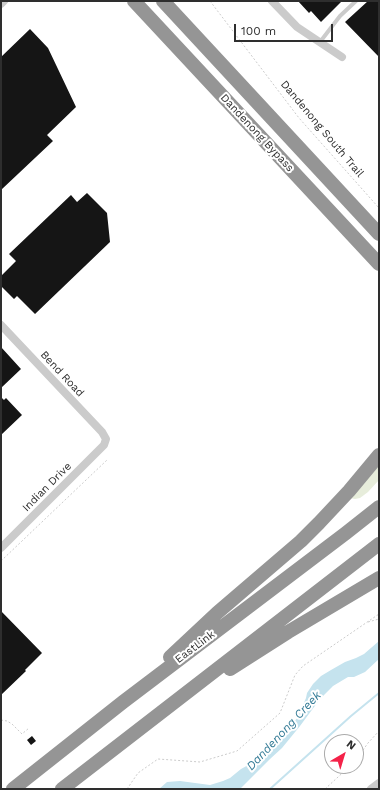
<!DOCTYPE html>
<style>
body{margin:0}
#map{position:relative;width:380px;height:790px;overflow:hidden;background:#fff;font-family:"Work Sans",sans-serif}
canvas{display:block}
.frame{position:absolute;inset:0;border:2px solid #2e2e2e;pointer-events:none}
.north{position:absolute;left:324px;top:734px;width:40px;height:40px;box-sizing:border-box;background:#fff;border:1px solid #ababab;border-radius:50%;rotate:38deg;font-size:11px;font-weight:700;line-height:16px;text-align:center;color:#2e2e2e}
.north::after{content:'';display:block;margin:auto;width:14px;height:18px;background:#f42249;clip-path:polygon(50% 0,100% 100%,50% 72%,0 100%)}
.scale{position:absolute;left:234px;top:24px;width:99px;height:18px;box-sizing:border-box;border:2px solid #2e2e2e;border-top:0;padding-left:5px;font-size:12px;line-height:14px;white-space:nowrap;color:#2e2e2e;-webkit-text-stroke:3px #fff;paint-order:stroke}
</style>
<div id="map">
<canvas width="380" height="790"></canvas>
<div class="frame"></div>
<div class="north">N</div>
<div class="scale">100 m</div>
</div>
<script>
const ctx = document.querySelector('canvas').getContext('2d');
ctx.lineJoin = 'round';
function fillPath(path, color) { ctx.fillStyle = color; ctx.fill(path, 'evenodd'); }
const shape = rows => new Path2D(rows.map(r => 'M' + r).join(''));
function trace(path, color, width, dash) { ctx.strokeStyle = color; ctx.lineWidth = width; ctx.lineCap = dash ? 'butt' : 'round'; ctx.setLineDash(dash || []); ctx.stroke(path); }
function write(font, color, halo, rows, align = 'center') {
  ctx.font = font + ' "Work Sans",sans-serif'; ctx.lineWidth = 4; ctx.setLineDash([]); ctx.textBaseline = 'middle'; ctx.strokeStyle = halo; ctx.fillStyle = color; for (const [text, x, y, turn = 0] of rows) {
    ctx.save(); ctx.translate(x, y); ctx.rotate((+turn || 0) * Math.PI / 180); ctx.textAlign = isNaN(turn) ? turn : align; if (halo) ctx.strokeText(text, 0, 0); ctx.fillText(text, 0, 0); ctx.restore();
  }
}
fillPath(shape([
 [379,463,379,480,368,492,360,498,355,499,350,498]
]), '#e7eddb');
fillPath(shape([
 [379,641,379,659,365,672,354,677,348,677,333,686,320,699,300,726,282,748,270,759,240,789,159,789,167,782,180,781,210,785,223,781,230,778,241,769,252,763,266,751,288,729,298,717,306,698,307,693,313,684,321,676,331,670,345,662,356,658,364,654]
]), '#c5e3ee');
trace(shape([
 [270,789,351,716,379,693]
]), '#c5e3ee', 2);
fillPath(shape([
 [298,1,342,1,321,22,311,11,309,13],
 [368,1,379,1,379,57,345,22],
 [30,29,48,48,76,107,47,135,53,141,1,190,1,57],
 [87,193,107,213,110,242,35,314,17,296,14,299,1,286,1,276,16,261,9,254,71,195,77,202],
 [1,347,21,369,1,388],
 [1,397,4,400,6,398,22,415,1,435],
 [1,611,42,653,25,670,26,671,1,695],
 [32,736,36,741,31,745,27,740]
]), '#151515');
trace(shape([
 [210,1,299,118,379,208],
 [1,561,107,460],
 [368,622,379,619],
 [1,720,7,721,12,724,22,734,29,728],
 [356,760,368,743,379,731],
 [127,789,138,773,158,759,200,762,237,751,280,713,295,675,303,666,379,614],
 [325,789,350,766]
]), '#cbcbcb', 1, [2, 2]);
trace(shape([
 [320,42,340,16,356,1]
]), '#cbcbcb', 4);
trace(shape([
 [272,1,297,27,342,57],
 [1,4,4,1],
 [1,325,102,432,106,439,104,445,1,548],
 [371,789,379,783]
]), '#cbcbcb', 8);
trace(shape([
 [134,1,379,264],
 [163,1,379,234],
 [170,657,217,613,301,541,319,523,349,491,379,455],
 [230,669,288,632,379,578],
 [13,789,123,702,346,533,379,507],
 [62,789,379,544]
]), '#959595', 14);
write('11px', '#2e2e2e', '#fff', [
 ["Dandenong South Trail",322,129,50],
 ["Dandenong Bypass",257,133,47],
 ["Bend Road",62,374,47],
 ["Indian Drive",47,487,-45],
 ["EastLink",195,647,-37]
]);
write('italic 12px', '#357c97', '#fff', [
 ["Dandenong Creek",284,731,-47]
]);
</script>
